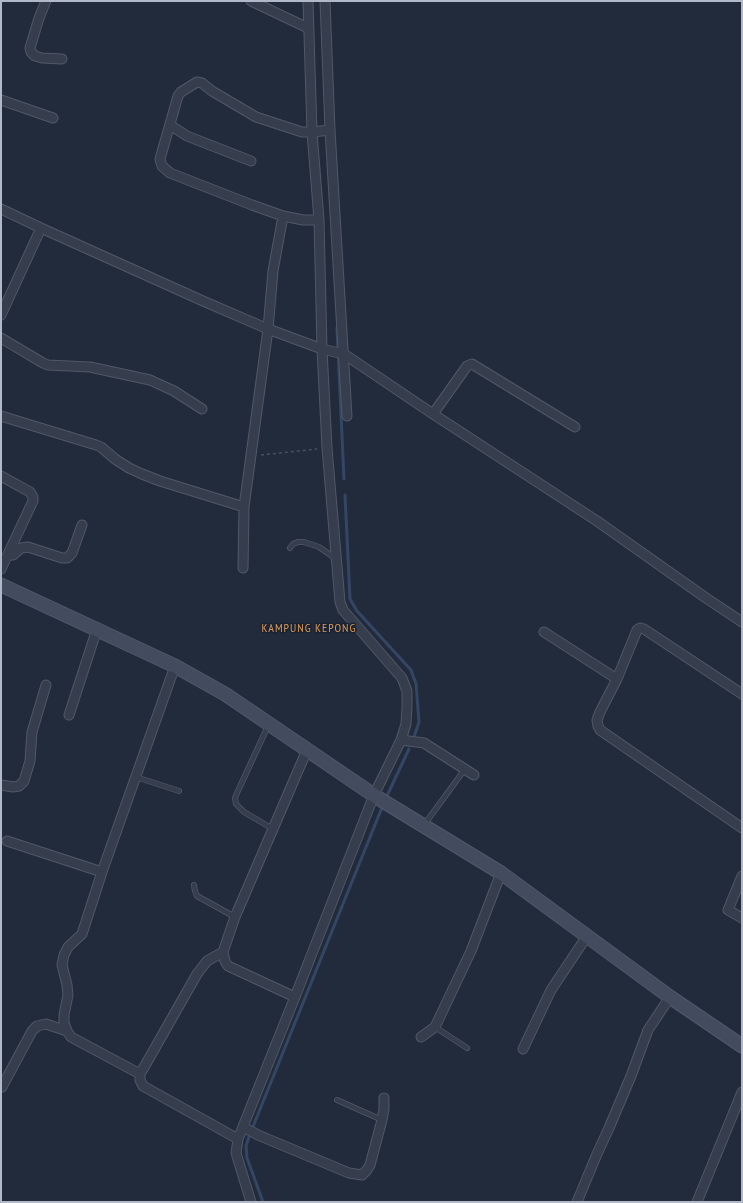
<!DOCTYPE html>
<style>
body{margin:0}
#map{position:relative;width:743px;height:1203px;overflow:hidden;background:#222b3c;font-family:"PT Sans Narrow",sans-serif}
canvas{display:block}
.frame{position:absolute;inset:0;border:2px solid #b1b8c8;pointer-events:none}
</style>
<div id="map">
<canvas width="743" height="1203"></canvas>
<div class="frame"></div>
</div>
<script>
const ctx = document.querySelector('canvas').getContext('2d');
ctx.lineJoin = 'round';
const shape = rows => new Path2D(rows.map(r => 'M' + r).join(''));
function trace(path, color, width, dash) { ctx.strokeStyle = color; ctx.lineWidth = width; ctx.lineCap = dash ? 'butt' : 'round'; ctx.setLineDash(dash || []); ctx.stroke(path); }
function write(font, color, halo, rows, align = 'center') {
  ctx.font = font + ' "PT Sans Narrow",sans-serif'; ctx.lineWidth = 3; ctx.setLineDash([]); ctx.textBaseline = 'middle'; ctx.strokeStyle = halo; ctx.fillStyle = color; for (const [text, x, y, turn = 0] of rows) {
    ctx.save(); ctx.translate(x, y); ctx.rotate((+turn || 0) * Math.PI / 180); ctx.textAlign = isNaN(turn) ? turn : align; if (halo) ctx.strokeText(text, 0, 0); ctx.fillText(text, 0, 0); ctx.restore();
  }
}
trace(shape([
 [337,328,344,479],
 [345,495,350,599,357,611,411,670,416,684,419,722,413,740],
 [386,798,409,749],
 [263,1202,247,1158,246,1146,250,1134,383,805]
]), '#354664', 3);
const service = shape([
 [290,548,293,544,298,542,304,542,319,547,335,558],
 [268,726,237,793,235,798,236,804,244,812,273,829],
 [136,777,179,791],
 [424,825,465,769],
 [194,885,195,891,197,896,235,917],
 [435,1027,467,1048],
 [337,1100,382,1120]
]);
const minor = shape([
 [46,1,39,18,30,48,31,52,35,56,42,58,62,59],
 [251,1,308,28],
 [325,1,330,130,347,416],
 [1,100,53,118],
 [170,125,187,136,251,161],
 [1,209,41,228,203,301,268,329,322,349,344,354,433,414,467,366,472,364,575,427],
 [319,220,303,220,283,216,252,205,170,173,162,166,160,159,178,96,181,92,197,82,202,83,212,91,256,117,302,132,312,132,330,130],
 [1,315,41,228],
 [1,338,43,363,48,365,90,367,150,380,174,391,202,409],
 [433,414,597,521,706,598,742,622],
 [1,416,96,445,101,447,115,459,129,468,142,474,160,481,244,507,268,329,273,271,283,216],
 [1,476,30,492,33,497,33,501,1,569],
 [8,555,13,555,21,548,28,547,62,558,67,558,72,553,82,525],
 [243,568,244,507],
 [544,632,617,679],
 [742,694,644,629,640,628,637,630,617,679,600,712,597,720,598,726,600,730,742,828],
 [69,715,97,629],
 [401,740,424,743,474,775],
 [1,785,13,787,19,786,24,781,30,761,32,732,46,685],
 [7,841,102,872],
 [742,876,728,910,742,918],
 [223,952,207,961,197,974,143,1069,140,1074,140,1080,143,1086,238,1139],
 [295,997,228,966,225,961,223,952,235,917,307,750],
 [421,1037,435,1027,471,951,501,873],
 [523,1049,551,990,587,936],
 [140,1074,71,1037,67,1031,64,1023,64,1015,68,995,67,985,62,965,64,955,68,947,82,934,102,872,175,666],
 [2,1087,32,1031,37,1026,46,1024,67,1031],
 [243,1127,258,1135,349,1173,362,1175,367,1170,370,1165,382,1120,384,1109,384,1098],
 [251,1202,236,1153,238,1139,295,997,374,795,401,740,406,724,407,707,407,691,402,678,343,610,340,602,327,448,322,349,319,220,312,132,308,1],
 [577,1202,597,1154,609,1128,631,1076,648,1030,670,997],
 [697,1202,742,1092]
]);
const secondary = shape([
 [1,585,175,666,225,694,378,798,501,873,670,997,742,1046]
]);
trace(service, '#515867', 6);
trace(minor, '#515867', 11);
trace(secondary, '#515867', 15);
trace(shape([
 [261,455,317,449]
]), '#41555a', 1.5, [3, 3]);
trace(service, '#363d4c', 4.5);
trace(minor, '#363d4c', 9);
trace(secondary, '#434c5f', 13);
ctx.letterSpacing = '1px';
write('12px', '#d7995c', '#1b2231', [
 ["KAMPUNG KEPONG",309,629]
]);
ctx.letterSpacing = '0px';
</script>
